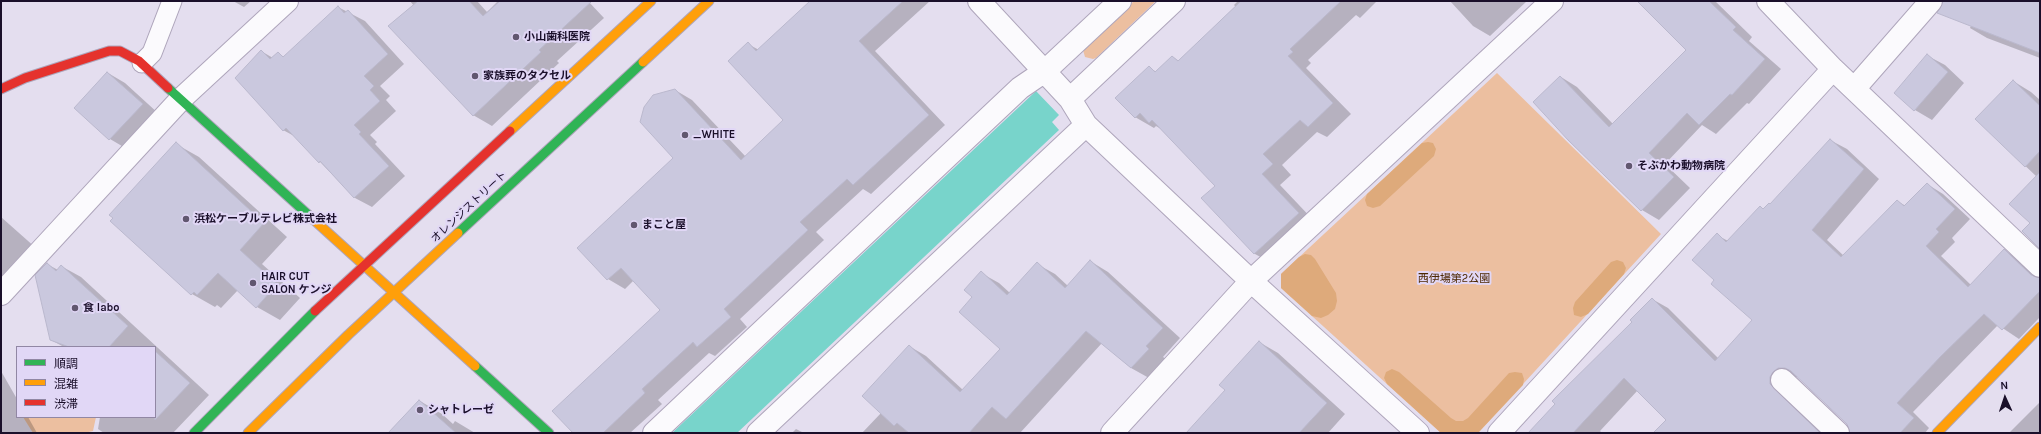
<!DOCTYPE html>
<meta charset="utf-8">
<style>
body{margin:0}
#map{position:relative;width:2041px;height:434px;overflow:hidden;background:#e4deef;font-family:Karla,"Noto Sans JP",sans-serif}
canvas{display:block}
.frame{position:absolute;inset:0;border:2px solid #1a0f2a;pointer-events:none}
.legend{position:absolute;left:16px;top:346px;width:140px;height:72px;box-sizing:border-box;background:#e1d7f6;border:1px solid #9187a4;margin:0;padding:5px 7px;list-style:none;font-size:12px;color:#1a0f2a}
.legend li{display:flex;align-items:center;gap:8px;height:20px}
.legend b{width:20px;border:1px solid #9187a4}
.north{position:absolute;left:1985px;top:378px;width:40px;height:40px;-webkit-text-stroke:3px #e1d7f6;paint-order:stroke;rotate:357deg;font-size:11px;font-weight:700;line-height:16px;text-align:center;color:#1a0f2a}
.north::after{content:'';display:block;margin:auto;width:14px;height:18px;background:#1a0f2a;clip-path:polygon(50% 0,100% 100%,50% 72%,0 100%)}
</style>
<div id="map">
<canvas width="2041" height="434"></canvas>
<div class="frame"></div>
<ul class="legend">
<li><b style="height:5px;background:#30b455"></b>順調</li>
<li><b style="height:5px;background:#ff9f0a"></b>混雑</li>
<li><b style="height:5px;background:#e5322d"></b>渋滞</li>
</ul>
<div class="north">N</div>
</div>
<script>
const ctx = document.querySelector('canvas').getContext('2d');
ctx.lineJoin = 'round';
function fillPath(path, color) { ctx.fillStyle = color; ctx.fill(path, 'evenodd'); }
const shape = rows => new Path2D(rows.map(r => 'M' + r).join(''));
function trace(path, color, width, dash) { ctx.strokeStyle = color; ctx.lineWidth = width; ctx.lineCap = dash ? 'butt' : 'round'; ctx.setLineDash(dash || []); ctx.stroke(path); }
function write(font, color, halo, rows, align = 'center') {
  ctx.font = font + ' Karla,"Noto Sans JP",sans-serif'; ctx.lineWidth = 4; ctx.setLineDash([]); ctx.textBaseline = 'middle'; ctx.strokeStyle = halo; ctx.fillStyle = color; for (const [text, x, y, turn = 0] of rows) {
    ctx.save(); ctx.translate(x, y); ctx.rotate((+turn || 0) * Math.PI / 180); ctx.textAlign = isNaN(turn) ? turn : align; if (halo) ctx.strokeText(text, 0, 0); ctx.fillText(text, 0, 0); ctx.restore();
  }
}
fillPath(shape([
 [1134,1,1156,1,1096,58,1093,59,1085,57,1083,50,1085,47],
 [1497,73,1661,234,1478,433,1441,433,1281,288,1281,274],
 [23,417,96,417,93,431,84,433,33,433]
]), '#ecbfa0');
fillPath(shape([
 [1428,142,1433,143,1436,149,1434,156,1380,206,1373,208,1367,206,1365,200,1367,194,1422,143],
 [1305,254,1311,255,1315,259,1336,293,1337,301,1335,309,1328,315,1321,318,1312,316,1281,288,1281,274,1299,257],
 [1617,260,1623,262,1626,268,1624,274,1588,314,1581,317,1574,315,1573,308,1575,302,1611,262],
 [1392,369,1399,372,1451,418,1456,421,1463,421,1468,418,1509,373,1515,372,1522,373,1524,379,1523,385,1478,433,1441,433,1387,384,1384,378,1386,372]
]), '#deaa7b');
fillPath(shape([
 [1036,91,1059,115,1052,122,1059,130,737,433,672,433]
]), '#78d4cb');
fillPath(shape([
 [233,1,251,1,244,7],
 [410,1,477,1,487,12,498,1,588,1,604,18,557,61,559,63,492,126,473,115,414,6],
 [811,1,930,1,875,51,945,125,871,194,863,189,816,232,824,240,740,319,747,327,715,356,709,353,658,400,662,404,630,433,574,433,662,310,634,280,625,289,608,279,675,158,675,90,692,100,746,157,784,120,748,44,759,50],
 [1238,1,1377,1,1360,18,1356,15,1308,60,1311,63,1306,68,1351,114,1327,137,1317,132,1282,165,1291,175,1280,185,1317,224,1273,264,1255,254,1203,198,1216,186,1161,129,1156,126,1154,128,1135,117,1149,68,1157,72,1173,57,1179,61,1236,7,1234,5],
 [1450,1,1527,1,1490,36,1473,26],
 [1641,1,1715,1,1752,37,1749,41,1781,69,1749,104,1747,103,1716,134,1702,125,1665,164,1690,188,1659,220,1642,210,1561,77,1577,87,1613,124,1687,50],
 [1981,1,2037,1,2040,5,2040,58,1987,38,1970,28],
 [338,7,365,21,404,64,380,86,390,96,386,100,396,111,370,135,377,142,375,144,405,176,372,207,355,198,296,137,283,130,261,51,273,58,278,53,284,57],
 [1928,56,1945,65,1964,83,1932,120,1915,110,1895,93],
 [108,73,125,83,159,114,127,149,110,139,75,108],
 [2013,81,2031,92,2040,100,2040,247,2031,223,2037,177,1976,119],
 [1830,140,1847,149,1879,179,1827,240,1844,256,1897,201,1906,206,1927,184,1943,194,1970,219,1952,238,1955,242,1941,256,1971,285,2005,251,2021,260,2040,278,2040,317,2019,339,1998,325,1957,367,1913,412,1929,428,1925,433,1851,433,1847,423,1798,377,1796,377,1790,380,1825,433,1678,433,1668,420,1638,390,1600,431,1602,433,1530,433,1633,322,1652,299,1668,308,1718,358,1753,320,1716,280,1717,235,1728,241,1760,207,1764,209,1771,205],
 [176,144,199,157,287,237,262,264,300,298,280,320,257,307,238,290,221,308,217,305,215,307,192,294],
 [1,217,45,256,1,289],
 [1090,261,1108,272,1180,338,1163,357,1166,359,1149,378,1131,368,1102,343,1020,433,862,433,881,413,909,346,926,356,963,390,1001,348,974,297,981,273,999,283,1010,293,1037,264,1055,274,1068,286],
 [47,264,58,270,61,266,81,277,209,395,173,433,104,433,98,429,100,417,155,417,155,347,64,347,51,340],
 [1259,342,1278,353,1345,414,1328,433,1187,433,1226,390],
 [1,371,17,399,17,417,28,417,37,433,1,433],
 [420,401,442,414,453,424,455,421,475,433,390,433],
 [2040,402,2040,433,2009,433],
 [796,429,804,433,792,433]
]), '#0003');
const building = shape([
 [418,1,469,1,483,16,500,1,592,1,539,50,541,52,473,116,388,26,418,1],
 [810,1,903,1,859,41,929,115,853,185,847,179,800,222,808,230,724,309,731,317,697,347,693,342,642,389,645,393,603,433,573,433,552,411,660,310,621,268,607,280,577,248,673,158,640,122,644,107,653,95,675,89,741,160,783,120,728,61,748,42,756,51,810,1],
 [1241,1,1341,1,1290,49,1293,52,1288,56,1333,103,1308,127,1300,120,1263,154,1273,164,1262,174,1299,213,1254,254,1201,198,1215,186,1152,120,1149,123,1140,113,1135,118,1115,98,1149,66,1155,72,1172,56,1178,61,1241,1],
 [1637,1,1709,1,1736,27,1733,30,1765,59,1732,95,1730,94,1699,125,1687,113,1649,153,1674,177,1641,211,1568,140,1533,102,1560,76,1609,127,1686,50,1637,1],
 [1943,1,2040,1,2040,53,1937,13,1943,1],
 [338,6,344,13,348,10,388,54,364,76,374,86,370,90,380,101,354,125,361,132,359,134,389,166,354,198,320,161,319,163,286,128,283,131,235,78,261,50,270,59,278,52,283,57,338,6],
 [1927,54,1948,72,1914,111,1894,93,1927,54],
 [107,72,143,104,109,140,74,108,107,72],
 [2013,80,2040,106,2040,151,2025,167,1975,119,2013,80],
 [1830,139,1864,169,1812,230,1841,257,1897,200,1904,206,1927,183,1955,209,1936,229,1939,232,1926,246,1968,287,2004,249,2031,275,2040,278,2040,291,2002,330,1984,314,1940,357,1897,403,1914,418,1900,433,1850,433,1847,424,1791,371,1785,368,1778,368,1773,372,1770,377,1770,384,1820,433,1653,433,1666,420,1624,378,1573,433,1528,433,1555,404,1552,401,1632,322,1630,320,1652,298,1715,361,1752,320,1711,284,1714,280,1692,260,1717,233,1726,242,1760,206,1763,209,1769,203,1770,204,1830,139],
 [176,142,264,223,240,250,277,284,256,308,218,273,197,295,194,292,191,295,110,221,113,218,109,215,176,142],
 [2040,172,2040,249,2022,231,2030,223,2009,204,2040,172],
 [1090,260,1163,328,1146,346,1149,349,1131,368,1086,331,1006,419,992,407,969,433,909,433,897,423,894,426,862,396,909,345,960,392,1000,349,959,312,972,297,964,290,981,271,1007,295,1037,262,1065,288,1090,260],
 [47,263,56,271,61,265,128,326,109,347,69,347,50,340,35,275,47,263],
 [1259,341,1327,403,1299,433,1186,433,1225,390,1219,385,1259,341],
 [155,351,190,383,155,420,155,351],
 [419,400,456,433,388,433,419,400]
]);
fillPath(building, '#cac8de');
trace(building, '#bab8cd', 1);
const lane = shape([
 [142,63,152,53,172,1]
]);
const street = shape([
 [979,1,1070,99,1086,125,1251,281,1418,433],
 [1768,1,1833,69,2040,266],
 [1854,89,1931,1],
 [1070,99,1174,1],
 [1,294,181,99,287,1],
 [1782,380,1838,433],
 [654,433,1020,88,1045,71,1120,1],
 [758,433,1086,125],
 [1112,433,1251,281,1552,1],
 [1499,433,1833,69]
]);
const fast = shape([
 [168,88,314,220],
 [458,233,643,62],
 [475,366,549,433],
 [194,433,315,311]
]);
const slow = shape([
 [643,62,709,1],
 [510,131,651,1],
 [314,220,475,366],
 [248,433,348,335,458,233],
 [1937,433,2040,327]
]);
const jam = shape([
 [1,89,25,78,109,51,120,51,139,61,168,88],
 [315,311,510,131]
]);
trace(lane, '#aea5bb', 21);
trace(street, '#aea5bb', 24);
trace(fast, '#aea5bb', 11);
trace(slow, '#aea5bb', 11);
trace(jam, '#aea5bb', 11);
trace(lane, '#fbfafd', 19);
trace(street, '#fbfafd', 22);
trace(fast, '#30b455', 9);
trace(slow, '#ff9f0a', 9);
trace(jam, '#e5322d', 9);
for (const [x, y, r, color] of [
 [516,37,4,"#61576f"],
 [475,76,4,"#61576f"],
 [685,135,4,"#61576f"],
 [1629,166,4,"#61576f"],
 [186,219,4,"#61576f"],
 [634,225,4,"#61576f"],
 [253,283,4,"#61576f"],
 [75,308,4,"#61576f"],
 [420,410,4,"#61576f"]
]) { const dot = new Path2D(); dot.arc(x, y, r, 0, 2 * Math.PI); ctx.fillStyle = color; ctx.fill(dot); trace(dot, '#e1d7f6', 1.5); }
write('bold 11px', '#1a0f2a', '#e1d7f6', [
 ["小山歯科医院",524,37],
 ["家族葬のタクセル",483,76],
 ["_WHITE",693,135],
 ["そぶかわ動物病院",1637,166],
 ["浜松ケーブルテレビ株式会社",194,219],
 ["まこと屋",642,225],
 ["HAIR CUT",261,277],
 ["SALON ケンジ",261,290],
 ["食 labo",83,308],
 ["シャトレーゼ",428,410]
], 'left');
write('11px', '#1a0f2a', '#e1d7f6', [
 ["オレンジストリート",469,207,-43]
]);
write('11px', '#4d2903', '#e1d7f6', [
 ["西伊場第2公園",1454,279]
]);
</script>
